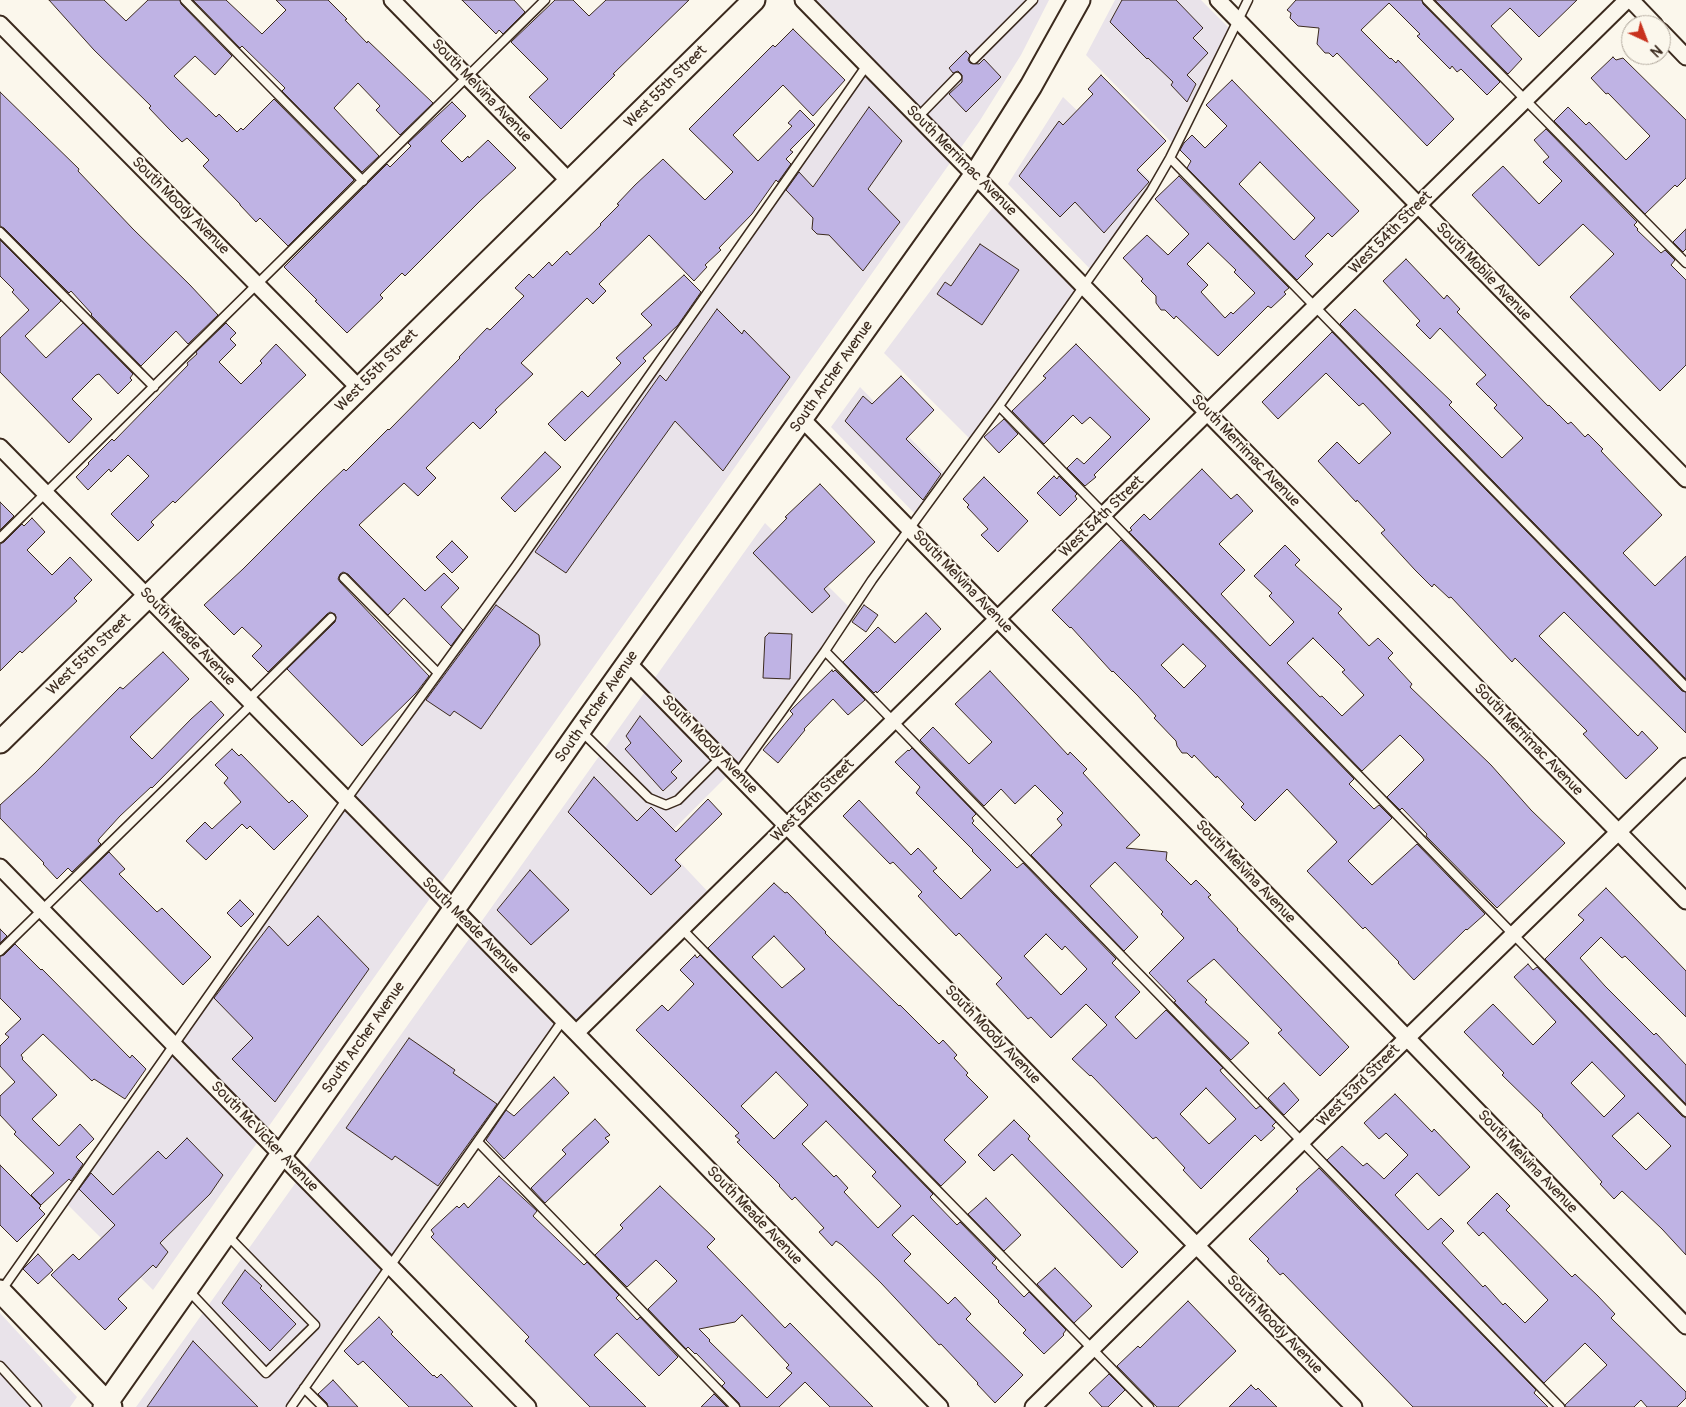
<!DOCTYPE html>
<style>
body{margin:0}
#map{position:relative;width:1686px;height:1407px;overflow:hidden;background:#fbf7ec;font-family:Pangolin,sans-serif}
canvas{display:block}
.north{position:absolute;left:1621px;top:15px;width:50px;height:50px;box-sizing:border-box;background:#fbf7ec;border:1px solid #aea59a;border-radius:50%;rotate:137deg;font-size:14px;font-weight:700;line-height:20px;text-align:center;color:#3b2a1e}
.north::after{content:'';display:block;margin:auto;width:18px;height:22px;background:#c8321e;clip-path:polygon(50% 0,100% 100%,50% 72%,0 100%)}
</style>
<div id="map">
<canvas width="1686" height="1407"></canvas>
<div class="north">N</div>
</div>
<script>
const ctx = document.querySelector('canvas').getContext('2d');
ctx.lineJoin = 'round';
function fillPath(path, color) { ctx.fillStyle = color; ctx.fill(path, 'evenodd'); }
const shape = rows => new Path2D(rows.map(r => 'M' + r).join(''));
function trace(path, color, width, dash) { ctx.strokeStyle = color; ctx.lineWidth = width; ctx.lineCap = dash ? 'butt' : 'round'; ctx.setLineDash(dash || []); ctx.stroke(path); }
function write(font, color, halo, rows, align = 'center') {
  ctx.font = font + ' Pangolin,sans-serif'; ctx.lineWidth = 4; ctx.setLineDash([]); ctx.textBaseline = 'middle'; ctx.strokeStyle = halo; ctx.fillStyle = color; for (const [text, x, y, turn = 0] of rows) {
    ctx.save(); ctx.translate(x, y); ctx.rotate((+turn || 0) * Math.PI / 180); ctx.textAlign = isNaN(turn) ? turn : align; if (halo) ctx.strokeText(text, 0, 0); ctx.fillText(text, 0, 0); ctx.restore();
  }
}
fillPath(shape([
 [799,0,1049,0,1021,55,979,122,153,1290,62,1199,864,64],
 [1115,0,1201,0,1231,30,1173,144,1086,55],
 [1063,97,1153,183,1092,271,1008,184],
 [993,207,1077,293,972,441,884,353],
 [860,387,947,476,917,516,831,427],
 [765,523,851,609,744,759,661,842,710,894,568,1033,557,1023,286,1407,136,1407],
 [0,1313,77,1397,70,1407,0,1407]
]), '#e9e3ea');
const building = shape([
 [49,0,104,0,126,21,148,0,180,0,181,4,232,56,215,75,195,56,174,76,216,117,219,114,237,132,241,128,243,130,274,99,354,180,288,246,260,218,256,222,240,205,240,204,203,166,209,160,187,138,182,142,169,129,149,108,151,106,94,50,49,0],
 [193,0,226,0,262,34,286,10,276,0,328,0,347,19,345,20,367,43,368,41,433,103,400,135,376,110,380,106,358,83,334,108,379,156,362,172,282,91,285,88,242,46,240,48,193,0],
 [462,0,514,0,525,12,503,34,499,30,496,34,462,0],
 [555,0,573,0,589,16,606,0,689,0,613,74,615,75,561,129,529,97,548,79,511,42,555,0],
 [1122,0,1176,0,1203,28,1193,38,1208,53,1187,75,1196,84,1187,102,1171,85,1173,82,1148,58,1147,59,1110,22,1122,0],
 [1296,0,1422,0,1423,4,1500,82,1487,95,1461,69,1457,72,1452,66,1450,69,1417,36,1420,34,1389,3,1361,30,1390,59,1391,58,1396,63,1398,60,1454,119,1427,146,1337,53,1333,57,1329,53,1325,53,1317,44,1319,28,1298,26,1290,18,1291,13,1287,10,1296,0],
 [1435,0,1577,0,1539,37,1510,8,1491,26,1522,59,1508,74,1435,0],
 [793,29,845,80,813,116,783,85,733,135,758,161,792,126,788,123,800,110,815,125,790,150,793,152,786,159,791,164,778,182,776,180,752,214,719,248,721,250,705,265,707,267,694,281,649,235,599,284,606,291,593,304,587,298,521,363,533,374,495,410,497,412,480,429,473,422,426,468,436,478,418,496,404,483,359,525,425,591,444,573,459,588,441,607,463,630,451,646,404,598,388,615,348,574,343,572,340,574,338,579,340,582,429,676,416,693,362,746,287,669,335,622,336,617,335,614,330,612,327,614,268,672,252,656,262,646,242,627,234,635,204,605,243,569,323,489,344,469,346,471,388,429,389,430,460,358,459,357,487,328,490,330,524,296,515,288,529,274,533,278,549,262,552,266,567,251,570,255,601,225,600,224,619,205,617,204,635,185,663,159,705,200,733,172,689,129,773,45,775,47,793,29],
 [966,51,970,55,968,60,970,63,979,64,984,59,1001,77,966,112,949,94,962,82,962,75,958,71,953,73,949,68,966,51],
 [1613,57,1616,60,1623,58,1686,120,1686,178,1677,187,1675,185,1645,214,1554,121,1568,107,1586,125,1589,122,1626,160,1650,136,1608,93,1606,94,1591,78,1613,57],
 [1101,75,1166,141,1137,170,1149,182,1104,233,1075,202,1060,217,1019,176,1059,121,1063,125,1093,94,1088,89,1101,75],
 [1232,80,1359,211,1332,237,1328,233,1305,256,1313,264,1297,280,1187,168,1191,161,1180,150,1184,143,1192,135,1205,148,1227,126,1206,105,1232,80],
 [1260,162,1315,218,1294,240,1239,184,1260,162],
 [0,92,79,169,78,171,133,229,190,285,218,315,188,344,176,331,141,366,91,315,92,314,71,291,69,293,4,228,0,226,0,92],
 [452,102,466,116,441,141,462,162,468,156,469,158,488,140,516,168,480,201,405,276,402,273,380,295,383,298,347,333,315,301,317,300,284,267,387,164,390,167,411,146,408,143,452,102],
 [869,107,902,141,868,189,900,222,863,271,829,235,817,234,812,229,813,218,786,190,799,172,813,187,869,107],
 [1546,129,1637,222,1634,225,1638,229,1637,230,1661,253,1665,250,1675,260,1671,265,1686,280,1686,365,1660,391,1570,297,1614,254,1583,224,1539,266,1472,195,1503,166,1539,204,1562,181,1543,162,1549,157,1534,140,1546,129],
 [1179,176,1289,288,1284,292,1286,294,1271,308,1268,306,1218,356,1176,316,1174,319,1165,310,1161,310,1156,303,1156,296,1141,281,1143,279,1123,258,1147,235,1168,255,1189,234,1155,199,1179,176],
 [1208,243,1236,270,1234,272,1255,293,1233,314,1231,312,1225,318,1201,292,1208,285,1187,264,1208,243],
 [1686,229,1686,249,1683,252,1673,242,1686,229],
 [0,240,61,301,25,336,46,358,83,323,133,374,130,378,132,380,118,394,99,374,96,375,72,399,92,419,69,443,0,372,0,338,29,310,12,292,14,290,0,276,0,240],
 [980,244,1019,270,982,325,937,294,945,282,951,286,980,244],
 [1406,259,1444,299,1447,295,1460,309,1457,312,1548,406,1549,405,1568,424,1571,422,1585,437,1588,434,1603,449,1601,451,1662,515,1623,553,1655,586,1686,556,1686,679,1340,324,1355,309,1452,402,1449,405,1502,458,1523,438,1494,408,1497,405,1476,384,1486,375,1440,328,1430,339,1416,325,1420,321,1383,281,1406,259],
 [684,275,701,292,678,325,643,358,646,361,565,441,548,424,582,391,588,397,621,363,616,358,652,325,641,314,684,275],
 [717,309,742,334,744,330,790,377,723,471,675,421,566,573,535,552,660,375,666,381,717,309],
 [226,323,236,333,230,339,236,345,219,362,241,384,262,363,260,361,276,344,306,375,175,503,173,501,151,522,154,525,138,541,111,514,149,476,128,455,111,472,109,469,88,490,76,477,89,464,88,463,112,439,114,441,188,365,187,363,197,354,196,352,226,323],
 [1332,332,1682,691,1686,692,1686,733,1564,612,1539,636,1638,736,1642,731,1658,748,1626,779,1583,734,1587,731,1515,658,1512,662,1451,597,1449,598,1434,584,1432,587,1415,570,1381,533,1385,530,1357,500,1356,502,1318,461,1337,442,1359,464,1391,433,1363,403,1359,406,1326,373,1278,419,1262,402,1332,332],
 [1076,344,1150,419,1094,475,1096,477,1085,486,1067,468,1077,458,1084,464,1111,437,1090,417,1082,424,1073,415,1044,444,1012,411,1046,378,1043,376,1076,344],
 [901,376,934,410,906,439,941,474,923,500,845,421,863,396,872,404,901,376],
 [1004,419,1018,434,999,453,984,437,1004,419],
 [545,452,561,467,515,512,501,498,545,452],
 [1202,469,1231,499,1237,494,1253,511,1219,544,1245,570,1221,594,1270,646,1294,622,1269,596,1272,593,1254,576,1285,545,1300,560,1295,565,1342,609,1338,613,1369,646,1378,638,1393,653,1388,658,1412,684,1410,687,1491,765,1531,810,1565,843,1497,908,1426,836,1427,834,1402,808,1400,810,1387,797,1424,760,1422,757,1400,735,1362,771,1129,532,1132,530,1130,528,1144,514,1150,520,1202,469],
 [1313,638,1345,670,1342,672,1364,695,1342,716,1322,696,1320,697,1287,663,1313,638],
 [1054,476,1057,479,1059,476,1077,494,1075,496,1077,499,1060,516,1037,493,1054,476],
 [984,477,1028,521,998,552,981,535,988,529,967,507,969,505,963,499,984,477],
 [820,484,875,542,824,589,830,596,812,613,753,553,787,518,785,517,820,484],
 [0,502,14,516,0,530,0,502],
 [32,518,45,532,27,550,52,575,70,557,92,580,74,598,77,601,60,617,22,653,20,651,0,671,0,544,4,542,22,524,24,526,32,518],
 [1121,540,1354,779,1349,784,1374,809,1379,805,1392,818,1348,861,1372,885,1417,844,1485,914,1467,930,1466,929,1414,980,1398,963,1399,962,1365,927,1363,929,1307,871,1337,842,1287,789,1255,821,1241,807,1244,804,1217,776,1216,778,1194,755,1192,758,1187,753,1182,753,1177,746,1176,741,1154,718,1156,716,1138,696,1113,671,1112,672,1071,627,1070,628,1052,610,1121,540],
 [1183,644,1206,666,1184,688,1161,665,1183,644],
 [452,541,468,557,452,573,436,557,452,541],
 [496,605,539,635,540,645,481,729,454,711,450,716,426,700,496,605],
 [864,605,878,615,866,632,852,622,864,605],
 [926,613,941,629,877,693,876,691,874,693,843,662,878,627,895,643,926,613],
 [769,633,792,634,790,679,763,678,765,637,769,633],
 [163,652,189,679,130,737,152,759,191,719,211,701,224,715,152,788,151,787,120,816,99,839,98,841,101,844,72,872,68,868,57,879,43,864,44,863,0,818,0,805,35,773,120,687,123,689,163,652],
 [832,670,833,672,835,670,865,700,848,715,833,699,804,729,805,730,778,763,763,750,793,714,790,711,832,670],
 [990,671,1068,755,1070,752,1087,769,1083,773,1140,835,1126,848,1167,852,1166,860,1191,885,1196,880,1211,895,1208,897,1238,929,1237,930,1349,1047,1320,1076,1278,1033,1282,1030,1214,959,1187,981,1207,1000,1205,1002,1249,1043,1231,1060,1174,1002,1176,1001,1149,973,1184,938,1161,914,1163,912,1115,862,1090,886,1138,937,1124,951,1031,855,1062,825,1057,819,1063,813,1035,785,1015,804,1001,789,984,806,920,740,933,727,969,764,992,742,955,704,990,671],
 [640,716,682,761,671,772,677,778,663,791,625,749,631,743,626,736,640,716],
 [912,748,976,814,972,818,974,821,972,823,1017,868,1023,863,1116,959,1112,963,1140,992,1115,1017,1136,1039,1166,1010,1223,1068,1220,1070,1221,1072,1256,1109,1260,1106,1276,1122,1272,1126,1275,1128,1261,1141,1255,1135,1201,1189,1183,1170,1185,1168,1156,1137,1153,1139,1091,1075,1090,1076,1072,1059,1107,1025,1086,1004,1051,1038,1031,1017,1028,1019,996,984,1002,978,959,933,956,936,918,896,922,892,893,862,890,864,843,816,859,800,911,855,918,848,937,868,933,871,961,899,991,870,972,851,973,850,916,793,920,787,895,762,908,750,909,751,912,748],
 [1046,934,1062,950,1065,946,1087,969,1061,995,1024,956,1046,934],
 [1206,1088,1236,1119,1209,1144,1180,1114,1206,1088],
 [232,749,239,756,241,754,289,803,292,800,308,816,274,850,250,826,247,829,242,824,206,860,186,841,205,822,212,829,241,802,224,783,228,778,215,765,232,749],
 [594,777,637,821,651,807,676,832,708,799,722,814,675,860,681,866,651,895,568,812,594,777],
 [109,852,125,869,119,874,157,912,162,908,211,957,183,985,80,880,109,852],
 [530,870,569,910,531,945,497,910,530,870],
 [774,883,785,893,787,892,826,932,825,933,899,1006,900,1005,939,1044,943,1040,957,1055,954,1058,968,1073,966,1075,988,1097,944,1140,966,1162,941,1186,708,948,774,883],
 [774,936,805,969,782,988,752,957,774,936],
 [1606,888,1686,971,1686,1017,1625,956,1622,958,1601,937,1580,958,1605,986,1654,1035,1656,1033,1686,1065,1686,1104,1545,959,1584,920,1578,915,1606,888],
 [240,900,254,914,241,927,227,913,240,900],
 [318,916,369,969,275,1102,232,1059,253,1038,214,998,269,926,288,946,318,916],
 [0,929,7,936,0,943,0,929],
 [15,944,41,970,42,969,130,1058,132,1055,146,1069,125,1099,94,1079,92,1081,43,1034,21,1055,23,1058,22,1059,57,1095,32,1119,59,1146,80,1124,94,1139,76,1157,83,1164,71,1181,69,1179,41,1205,31,1195,54,1173,14,1134,16,1132,0,1115,0,1096,15,1082,0,1066,0,1046,9,1037,5,1034,21,1019,0,998,0,956,4,955,15,944],
 [695,955,697,958,700,955,933,1194,930,1197,957,1225,960,1222,996,1259,992,1263,997,1267,996,1268,1024,1297,1029,1292,1066,1330,1063,1334,1064,1335,1044,1354,1023,1333,1026,1330,998,1302,999,1301,913,1215,892,1235,911,1254,904,1261,948,1304,955,1297,971,1314,966,1319,1023,1375,995,1403,977,1384,978,1383,941,1344,939,1345,881,1283,842,1245,836,1241,832,1246,819,1232,824,1228,795,1197,792,1200,779,1186,780,1185,737,1142,740,1140,735,1136,739,1133,636,1030,662,1005,668,1011,694,984,680,970,695,955],
 [776,1072,808,1105,774,1139,741,1106,776,1072],
 [826,1121,876,1172,872,1176,901,1206,878,1228,844,1192,848,1188,836,1175,834,1177,802,1144,826,1121],
 [1528,964,1533,970,1537,967,1682,1116,1686,1118,1686,1255,1662,1229,1622,1191,1614,1199,1600,1184,1602,1182,1542,1116,1543,1115,1502,1075,1504,1073,1464,1032,1493,1004,1533,1045,1556,1022,1514,977,1528,964],
 [1592,1062,1625,1096,1604,1117,1571,1083,1592,1062],
 [1638,1113,1671,1146,1646,1170,1612,1136,1638,1113],
 [409,1038,455,1070,453,1073,497,1104,438,1186,395,1156,392,1160,346,1128,409,1038],
 [554,1077,569,1093,504,1159,486,1140,506,1110,514,1116,554,1077],
 [1284,1083,1299,1100,1284,1115,1268,1098,1284,1083],
 [1395,1094,1432,1132,1434,1129,1470,1167,1439,1196,1417,1173,1395,1195,1428,1230,1441,1218,1454,1231,1442,1243,1483,1287,1485,1285,1503,1305,1505,1303,1525,1323,1548,1300,1483,1232,1479,1236,1467,1223,1497,1193,1510,1206,1506,1210,1572,1277,1575,1274,1598,1296,1615,1314,1611,1318,1686,1392,1686,1398,1677,1407,1647,1407,1641,1400,1634,1407,1566,1407,1565,1405,1607,1365,1585,1343,1544,1383,1327,1160,1342,1146,1363,1166,1367,1163,1384,1179,1408,1155,1386,1133,1379,1139,1364,1123,1395,1094],
 [595,1119,610,1135,605,1138,609,1142,545,1203,531,1188,566,1154,562,1150,595,1119],
 [1014,1120,1030,1136,1028,1139,1138,1252,1122,1268,1012,1154,994,1171,978,1155,1014,1120],
 [187,1138,223,1175,210,1194,160,1243,168,1252,156,1268,153,1265,118,1299,127,1308,105,1330,51,1275,73,1254,79,1260,115,1225,79,1189,91,1173,113,1195,158,1151,166,1159,187,1138],
 [0,1165,41,1206,39,1208,45,1214,17,1242,0,1225,0,1165],
 [1319,1168,1536,1390,1534,1393,1548,1407,1413,1407,1283,1273,1280,1275,1267,1261,1269,1259,1249,1239,1298,1191,1296,1189,1319,1168],
 [499,1176,537,1211,533,1216,584,1265,587,1262,619,1295,616,1298,637,1320,640,1317,678,1357,659,1376,617,1333,594,1355,646,1407,590,1407,525,1341,529,1337,431,1237,434,1234,431,1230,457,1206,459,1208,464,1203,468,1208,499,1176],
 [660,1186,715,1239,707,1247,742,1283,785,1328,790,1323,873,1407,830,1407,805,1382,779,1407,740,1407,739,1403,722,1386,725,1383,696,1353,695,1354,688,1347,686,1349,648,1309,677,1281,656,1260,627,1287,595,1255,623,1228,620,1225,660,1186],
 [742,1315,789,1365,786,1368,792,1373,767,1398,709,1341,710,1340,699,1329,735,1322,742,1315],
 [986,1198,1021,1235,1004,1251,968,1214,986,1198],
 [38,1254,53,1270,38,1284,23,1269,38,1254],
 [1055,1268,1092,1306,1074,1323,1037,1284,1055,1268],
 [245,1270,262,1286,260,1288,296,1324,270,1351,222,1303,245,1270],
 [1188,1301,1236,1351,1178,1407,1157,1407,1117,1366,1138,1346,1140,1348,1188,1301],
 [379,1317,393,1332,391,1334,433,1376,434,1375,437,1378,441,1374,473,1407,409,1407,363,1361,358,1365,344,1351,379,1317],
 [193,1341,258,1407,147,1407,193,1341],
 [1109,1374,1125,1390,1108,1407,1102,1407,1089,1393,1109,1374],
 [333,1380,358,1407,328,1407,327,1403,318,1394,333,1380],
 [1251,1385,1256,1390,1258,1388,1277,1407,1229,1407,1251,1385],
 [714,1394,727,1407,701,1407,714,1394]
]);
fillPath(building, '#bfb3e4');
trace(building, '#3b2a1e', 1);
const lane = shape([
 [185,0,363,181],
 [1427,0,1686,263],
 [974,59,1033,0],
 [918,117,957,77],
 [1170,158,1686,687],
 [0,232,154,387],
 [999,406,1686,1112],
 [0,538,545,0],
 [344,578,438,673],
 [825,651,1560,1407],
 [248,700,331,618],
 [580,730,649,798,666,805,678,800,721,757],
 [737,774,825,651,872,580,999,406,1151,191,1170,158,1248,0],
 [682,929,1149,1407],
 [0,951,252,704],
 [478,1142,735,1407],
 [1,1291,346,800,516,566,867,65],
 [189,1291,266,1373,315,1325,227,1235],
 [0,1366,37,1407],
 [304,1388,323,1407],
 [291,1407,563,1020]
]);
const street = shape([
 [392,0,570,182],
 [803,0,1686,901],
 [1218,0,1686,479],
 [1631,0,1655,25],
 [0,24,360,389],
 [1661,31,1686,57],
 [802,419,1407,1038,1686,1326],
 [0,447,576,1033,940,1407],
 [628,663,1354,1407],
 [0,867,528,1407],
 [576,1033,1627,0],
 [1033,1407,1407,1038,1686,766]
]);
const secondary = shape([
 [0,742,754,0],
 [0,1291,111,1407],
 [104,1407,580,730,975,175,1031,86,1079,0]
]);
trace(lane, '#3b2a1e', 11);
trace(street, '#3b2a1e', 19);
trace(secondary, '#3b2a1e', 25);
trace(lane, '#fbf7ec', 8);
trace(street, '#fbf7ec', 15);
trace(secondary, '#fbf7ec', 21);
write('15px', '#3b2a1e', '#fbf7ec', [
 ["West 55th Street",666,87,-45],
 ["South Melvina Avenue",481,91,46],
 ["South Merrimac Avenue",961,161,45],
 ["South Moody Avenue",180,206,45],
 ["West 54th Street",1391,233,-45],
 ["South Mobile Avenue",1483,272,46],
 ["West 55th Street",377,371,-45],
 ["South Archer Avenue",832,377,-55],
 ["South Merrimac Avenue",1245,451,46],
 ["West 54th Street",1102,517,-44],
 ["South Melvina Avenue",962,582,46],
 ["South Meade Avenue",187,637,46],
 ["West 55th Street",89,655,-44],
 ["South Archer Avenue",597,707,-55],
 ["South Merrimac Avenue",1528,740,46],
 ["South Moody Avenue",709,745,46],
 ["West 54th Street",813,801,-45],
 ["South Melvina Avenue",1245,872,46],
 ["South Meade Avenue",470,926,45],
 ["South Moody Avenue",992,1035,46],
 ["South Archer Avenue",364,1038,-55],
 ["West 53rd Street",1359,1086,-45],
 ["South McVicker Avenue",264,1137,46],
 ["South Melvina Avenue",1527,1162,46],
 ["South Meade Avenue",754,1216,46],
 ["South Moody Avenue",1274,1325,46]
]);
</script>
